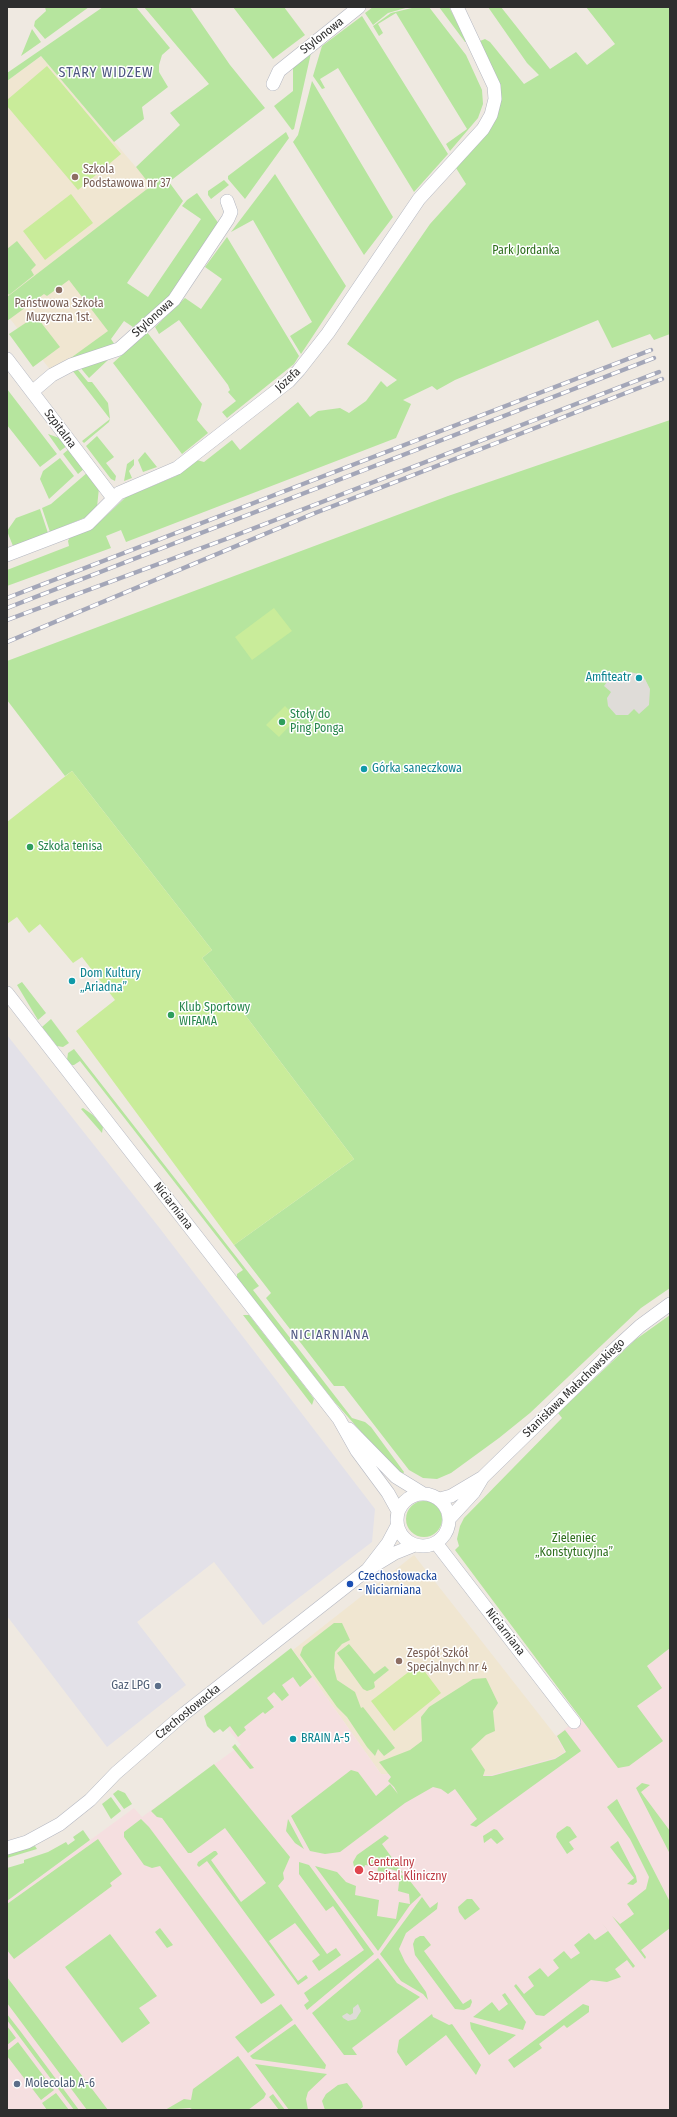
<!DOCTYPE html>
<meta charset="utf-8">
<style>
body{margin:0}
#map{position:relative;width:677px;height:2117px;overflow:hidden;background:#efe9e1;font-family:"Fira Sans Condensed",sans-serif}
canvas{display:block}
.frame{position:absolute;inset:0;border:8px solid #2e2e2e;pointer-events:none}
</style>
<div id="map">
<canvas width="677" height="2117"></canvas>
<div class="frame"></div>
</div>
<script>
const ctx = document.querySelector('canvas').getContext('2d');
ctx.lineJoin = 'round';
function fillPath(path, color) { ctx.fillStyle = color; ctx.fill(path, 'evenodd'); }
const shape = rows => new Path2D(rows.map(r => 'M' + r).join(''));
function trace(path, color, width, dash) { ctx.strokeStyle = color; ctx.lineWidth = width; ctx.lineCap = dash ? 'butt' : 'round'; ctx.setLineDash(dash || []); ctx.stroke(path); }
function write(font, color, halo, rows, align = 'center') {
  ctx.font = font + ' "Fira Sans Condensed",sans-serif'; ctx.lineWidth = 3; ctx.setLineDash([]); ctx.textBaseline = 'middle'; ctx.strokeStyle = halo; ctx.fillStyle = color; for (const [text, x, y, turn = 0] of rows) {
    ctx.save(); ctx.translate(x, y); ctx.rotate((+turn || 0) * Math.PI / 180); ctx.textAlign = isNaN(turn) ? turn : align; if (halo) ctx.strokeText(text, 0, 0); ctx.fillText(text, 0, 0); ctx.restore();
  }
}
fillPath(shape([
 [7,1035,158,1226,375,1509,372,1542,263,1625,214,1562,137,1622,186,1685,107,1747,7,1616]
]), '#e3e1e8');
fillPath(shape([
 [41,56,152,186,97,283,123,318,108,341,52,372,7,315,7,81],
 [414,1555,556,1736,565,1752,555,1758,492,1775,381,1774,293,1650]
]), '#f0e6d1');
fillPath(shape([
 [670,1648,670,2110,7,2110,7,1901,134,1808,142,1817,241,1745,217,1716,293,1650,381,1774,492,1775,555,1758,565,1752,556,1736]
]), '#f5dfe0');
fillPath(shape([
 [45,7,89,7,45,39,34,26,35,21,46,11],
 [103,7,136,7,170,48,162,55,159,65,159,72,168,87,142,107,144,119,114,142,41,56,7,81,7,73],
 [144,7,190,7,230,65,265,108,169,182,183,201,127,283,148,297,201,219,182,206,187,200,197,193,219,224,167,299,133,327,124,321,111,339,115,345,50,373,108,331,69,280,47,296,44,294,7,321,7,297,151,186,136,167,180,125,170,113,209,84],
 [233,7,284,7,305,35,273,59],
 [373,7,409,7,388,13,373,25,365,13],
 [416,7,429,7,466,55,482,90,483,104,478,118,450,151,446,144,467,129,396,13,378,24,383,33,379,36,373,26,391,13],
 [439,7,449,7,467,42,465,42],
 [488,7,501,7,550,69,576,52,587,65,615,44,586,7,670,7,670,334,654,340,650,334,612,348,598,320,455,380,437,390,432,386,403,400,411,404,396,438,126,542,121,530,106,536,111,548,7,586,7,570,69,546,68,541,70,537,93,528,126,497,176,476,197,460,204,462,232,440,240,450,298,402,310,417,318,411,340,408,349,413,366,401,381,381,387,387,397,380,347,344,430,224,466,184,456,168,497,117,501,102,499,85,480,41,485,39,490,42,524,84,539,75,527,63],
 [362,16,448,154,414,192,338,68,320,79,325,88,322,89,313,76,322,46],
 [32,29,41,42,21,56],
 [311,53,294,129,292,130,274,106,293,91,293,67],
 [312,81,393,217,364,255,293,142,298,135],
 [286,132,289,138,245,199,228,179,228,176],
 [275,174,346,286,301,354,290,336,312,322,253,220,231,232],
 [224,180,229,185,211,199,208,195,208,191],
 [227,237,299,356,294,364,227,418,222,412,236,401,228,392,230,390,228,385,179,320,159,334,155,327,185,298,201,309,222,279,205,267],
 [17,241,36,265,31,270,34,275,9,295,7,292,7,249],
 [36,316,60,347,33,367,9,334],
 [147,332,202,404,197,420,208,433,182,454,113,363],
 [108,360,89,378,79,366],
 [72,370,78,370,88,382,92,382,108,403,110,419,109,422,84,443,82,441,110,419],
 [7,389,57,454,40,467,7,425],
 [670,420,670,1288,641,1308,530,1413,499,1438,451,1473,437,1479,423,1478,409,1470,344,1386,334,1386,266,1298,271,1293,234,1245,354,1159,202,958,212,950,72,771,65,776,7,700,7,661,448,496],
 [48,434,62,439,67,446,60,451],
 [97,436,114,457,106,463,116,476,115,481,111,479,86,446],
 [70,448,85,468,78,474,63,454],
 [145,452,157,467,143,472,138,460],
 [60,458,74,476,49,499,40,479,43,471],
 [134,459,134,465,129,471,132,478,124,481,127,464],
 [88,472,99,488,97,507,89,516,50,532,42,508,51,504],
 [40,509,48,533,13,546,7,531,16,518],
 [22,982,46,1013,38,1020,17,985],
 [51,1019,69,1043,63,1047,57,1046,42,1027],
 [74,1049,259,1286,253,1290,352,1418,365,1422,371,1427,404,1472,401,1477,333,1400,237,1278,237,1274,243,1270,80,1061,74,1065,72,1065,67,1060,68,1053],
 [83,1108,93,1115,103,1127,102,1133,81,1109],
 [243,1315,249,1315,309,1392,314,1399,312,1405],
 [670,1315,670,1648,647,1666,662,1688,637,1706,663,1741,629,1766,618,1768,455,1550,459,1546,457,1539,460,1526,464,1518,562,1418,558,1413,635,1340],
 '406 1519a18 18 0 1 1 36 0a18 18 0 1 1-36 0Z',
 [334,1623,342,1623,350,1640,342,1644,335,1652,334,1668,337,1680,355,1692,361,1708,363,1707,395,1748,384,1756,378,1749,375,1756,367,1747,347,1717,337,1707,300,1655,303,1647],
 [349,1644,374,1674,385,1666,389,1670,374,1682,375,1687,373,1689,367,1691,363,1689,337,1653],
 [291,1648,312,1677,300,1687,293,1677,282,1685,289,1695,282,1701,274,1692,267,1698,274,1707,265,1714,263,1712,244,1727,246,1730,238,1737,230,1726,223,1732,220,1729,214,1733,207,1726,204,1716],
 [486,1678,498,1703,493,1711,495,1731,486,1735,471,1749,485,1770,483,1776,492,1776,555,1759,566,1752,557,1736,565,1730,581,1751,476,1827,470,1825,477,1819,455,1789,448,1794,441,1789,433,1787,405,1803,340,1852,325,1854,310,1851,291,1816,351,1770,358,1772,376,1796,390,1784,398,1794,394,1787,388,1781,391,1777,379,1762,410,1750,422,1741,421,1717,429,1707,473,1679],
 [235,1744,254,1768,250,1769,232,1747],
 [214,1764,290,1857,283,1873,284,1879,278,1886,327,1954,336,1948,341,1955,319,1971,312,1961,320,1955,295,1923,269,1941,298,1981,306,1975,308,1978,298,1985,207,1861,199,1867,197,1865,198,1862,214,1851,216,1851,218,1854,211,1860,241,1902,266,1883,225,1828,191,1853,188,1853,162,1818,157,1817,151,1811],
 [642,1783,650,1785,641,1792,670,1831,670,1854,636,1788],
 [118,1790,125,1793,132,1804,124,1809,113,1794],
 [111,1797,121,1811,111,1819,102,1804],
 [617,1799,670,1902,670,1928,641,1950,646,1957,645,1959,612,1916,620,1924,634,1914,627,1904,646,1889,649,1877,630,1839,607,1807],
 [141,1819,149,1827,275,1995,265,2002,261,2004,160,1866,152,1868,144,1865,124,1837,124,1832],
 [288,1819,304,1849,295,1843,286,1831],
 [567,1826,570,1827,577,1837,569,1842,574,1849,567,1854,556,1837,557,1833],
 [494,1829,497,1830,504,1839,497,1844,491,1838,484,1843,483,1836],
 [83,1830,90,1840,7,1901,7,1868,24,1863,24,1860,48,1852,66,1842,68,1845,75,1840,73,1837],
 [385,1835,389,1838,382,1844,403,1873,387,1868,385,1877,377,1876,378,1867,365,1865,362,1874,355,1871,353,1862,357,1855],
 [98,1839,122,1874,110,1883,112,1886,14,1959,7,1950,7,1904],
 [618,1841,636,1876,637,1882,633,1885,627,1884,634,1878,610,1847],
 [35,1846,37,1849,7,1858,7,1854],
 [299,1862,309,1865,374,1954,307,2010,304,2005,309,2001,304,1993,364,1950,333,1906,326,1911,299,1874],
 [315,1866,337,1872,346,1882,356,1886,355,1895,379,1900,377,1916,396,1919,399,1902,410,1904,409,1894,398,1891,400,1875,406,1876,421,1895,410,1905,378,1951],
 [422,1897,430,1908,438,1902,437,1909,406,1933,399,1949,405,1962,426,1992,428,2000,423,1994,401,1981,380,1954],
 [467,1899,472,1899,480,1909,465,1920,459,1912,458,1907],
 [602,1923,635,1966,633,1968,627,1960,615,1969,621,1977,607,1982,591,1980,544,2016,536,2015,514,1986,516,1984,524,1994,534,1986,528,1977,540,1968,548,1977,559,1968,553,1960,564,1951,571,1959,580,1953,574,1945,589,1933,595,1940,608,1931],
 [160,1928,173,1945,167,1948,155,1932],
 [110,1934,157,1996,139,2008,150,2023,122,2043,65,1967],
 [420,1936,424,1936,431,1945,424,1951,463,2004,471,1999,472,2002,470,2007,464,2010,455,2009,415,1955,413,1944,415,1939],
 [378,1958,397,1983,420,1997,352,2048,357,2055,344,2055,312,2013],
 [7,1977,108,2110,87,2110,7,2003],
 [505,1993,526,2022,523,2030,473,2017,492,2002,499,2011,508,2004,502,1995],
 [281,2004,293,2020,248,2053,235,2037],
 [583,2004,589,2006,589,2012,567,2028,564,2025,539,2044,542,2048,514,2068,508,2060],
 [7,2014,21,2032,79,2110,74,2110,7,2020],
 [432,2014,433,2017,449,2025,452,2024,481,2065,476,2075,446,2035,406,2066,397,2052,399,2040],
 [470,2022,516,2035,489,2055,471,2029],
 [295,2024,326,2065,325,2069,253,2059,250,2056],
 [7,2026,16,2038,7,2045],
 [18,2042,54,2090,41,2100,7,2056,7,2051],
 [238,2056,266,2094,264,2098,248,2110,194,2110,190,2108,165,2110,184,2099,191,2100,193,2089],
 [255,2064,327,2074,308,2092,306,2099,308,2110,289,2110],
 [347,2083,362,2102,363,2107,359,2110,325,2110,322,2101,326,2094,338,2085],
 [56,2093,69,2110,47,2110,42,2103],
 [273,2094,285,2110,279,2110,269,2097]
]), '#b6e59e');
fillPath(shape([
 [47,66,121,154,78,190,7,106,7,100],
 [71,194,93,223,45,260,23,231],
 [274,608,292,631,252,660,235,637],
 [285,706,297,718,279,737,266,725],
 [72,771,212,950,202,958,354,1159,234,1245,76,1031,115,1000,82,957,73,963,40,924,29,933,17,917,7,924,7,822],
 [419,1664,441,1693,394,1731,371,1701]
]), '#c9ec9a');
fillPath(shape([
 [625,671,639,674,645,679,650,689,649,705,639,714,634,709,628,715,616,715,608,706,607,698,611,692,604,686,612,675],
 [358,2004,361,2011,356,2019,348,2021,343,2018,342,2016,347,2013,350,2015,353,2013,353,2008]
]), '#dfdcd8');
const minor = shape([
 [273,84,279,71,359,7],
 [7,359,113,498],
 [32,392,52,375,71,365,119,349,174,300,228,219,231,212,227,201],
 [7,555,88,524,119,493,177,468,289,381,299,370,328,333,419,199,483,129,491,115,495,99,494,86,457,7],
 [7,993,339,1419,357,1451,388,1493,398,1511],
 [349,1429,396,1477,422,1493],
 '397 1520a26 26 0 1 1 52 0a26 26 0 1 1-52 0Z',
 [440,1499,451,1496,483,1477],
 [450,1518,474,1492,483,1477,606,1357,640,1326,670,1304],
 [436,1543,574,1722],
 [368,1569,388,1543,397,1526],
 [7,1848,27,1842,60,1824,90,1800,116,1773,185,1713,367,1570,395,1553,415,1545]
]);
trace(minor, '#b4b7c1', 14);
trace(minor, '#fff', 13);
const rail = shape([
 [7,598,651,350],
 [7,608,654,358],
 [7,620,226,539,659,372],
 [7,642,315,513,662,379]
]);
trace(rail, '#a3a6b8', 4.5);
trace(rail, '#fff', 3, [9]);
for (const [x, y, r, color] of [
 [75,177,4,"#8d6e63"],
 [59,290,4,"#8d6e63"],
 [639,678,4,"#0f9aa8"],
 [282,722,4,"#2e9e5b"],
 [364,769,4,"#0f9aa8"],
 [30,847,4,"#2e9e5b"],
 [72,981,4,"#0f9aa8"],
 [171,1015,4,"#2e9e5b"],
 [350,1584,4,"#1a4fb4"],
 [399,1661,4,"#8d6e63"],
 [158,1686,4,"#5c6f8a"],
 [293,1739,4,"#0f9aa8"],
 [359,1870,5,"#e0444e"],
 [17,2084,4,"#5c6f8a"]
]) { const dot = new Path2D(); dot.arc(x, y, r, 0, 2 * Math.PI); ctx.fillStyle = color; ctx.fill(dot); trace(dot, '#fff', 1.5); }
write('12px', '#2e2e2e', '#fff', [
 ["Stylonowa",322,36,-38],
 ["Stylonowa",153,318,-42],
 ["Józefa",288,380,-43],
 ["Szpitalna",60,429,53],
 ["Niciarniana",173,1206,52],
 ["Stanisława Małachowskiego",574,1388,-44],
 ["Niciarniana",505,1632,52],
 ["Czechosłowacka",188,1712,-39]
]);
write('12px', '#785e54', '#fff', [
 ["Szkola",83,170],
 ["Podstawowa nr 37",83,184],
 ["Państwowa Szkoła",59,304,"center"],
 ["Muzyczna 1st.",59,318,"center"],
 ["Zespół Szkół",407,1654],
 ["Specjalnych nr 4",407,1668]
], 'left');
write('12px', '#2c6e1b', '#fff', [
 ["Park Jordanka",526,251],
 ["Zieleniec",574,1539],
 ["„Konstytucyjna”",574,1553]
]);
write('12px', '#0d838f', '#fff', [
 ["Amfiteatr",631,678,"right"],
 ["Górka saneczkowa",372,769],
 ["Dom Kultury",80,974],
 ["„Ariadna”",80,988],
 ["BRAIN A-5",301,1739]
], 'left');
write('12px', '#27864d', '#fff', [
 ["Stoły do",290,715],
 ["Ping Ponga",290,729],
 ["Szkoła tenisa",38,847],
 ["Klub Sportowy",179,1008],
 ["WIFAMA",179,1022]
], 'left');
write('12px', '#164399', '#fff', [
 ["Czechosłowacka",358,1577],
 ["- Niciarniana",358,1591]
], 'left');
write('12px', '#4e5e75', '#fff', [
 ["Gaz LPG",150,1686],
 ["Molecolab A-6",25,2084,"left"]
], 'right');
write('12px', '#be3a42', '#fff', [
 ["Centralny",368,1863],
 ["Szpital Kliniczny",368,1877]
], 'left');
ctx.letterSpacing = '1px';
write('13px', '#4d5680', '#fff', [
 ["NICIARNIANA",330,1335]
]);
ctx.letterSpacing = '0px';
ctx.letterSpacing = '1px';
write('14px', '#4d5680', '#fff', [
 ["STARY WIDZEW",106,73]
]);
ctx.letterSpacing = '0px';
</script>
